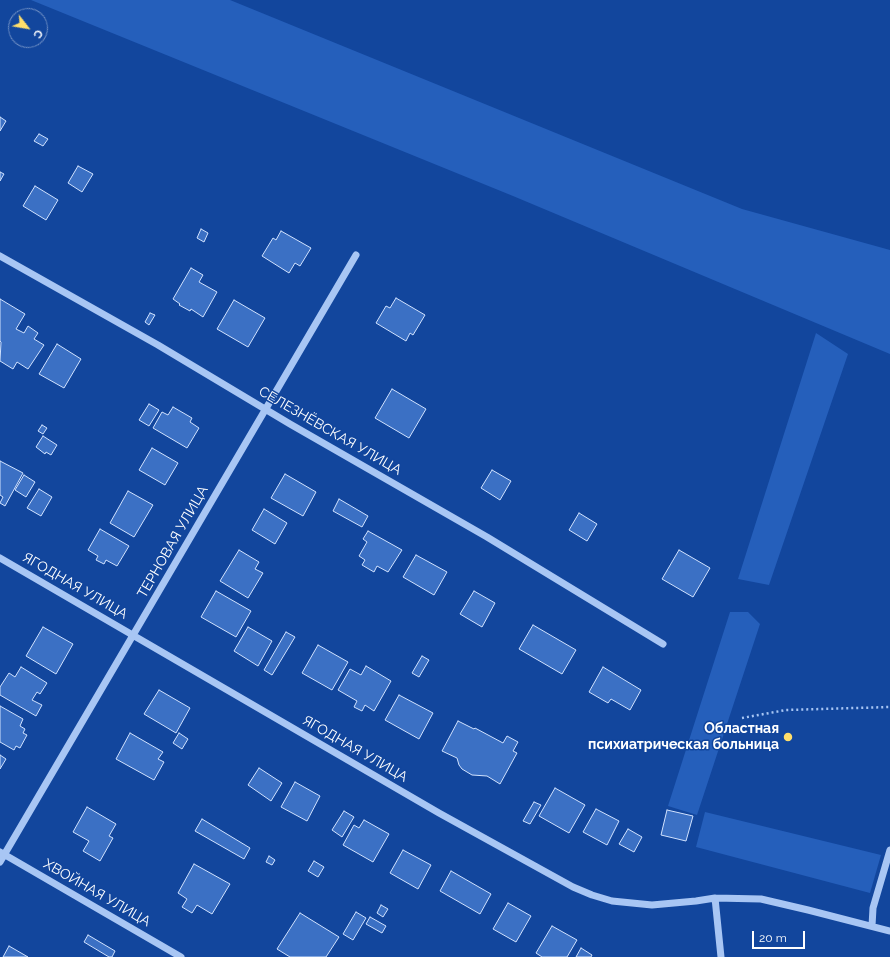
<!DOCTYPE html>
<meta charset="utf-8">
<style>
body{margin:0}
#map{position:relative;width:890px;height:957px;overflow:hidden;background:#12469d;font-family:Raleway,sans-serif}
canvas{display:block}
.north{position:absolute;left:8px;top:8px;width:40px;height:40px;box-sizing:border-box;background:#12469d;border:1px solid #7190c4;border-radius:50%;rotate:121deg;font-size:11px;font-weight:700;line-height:16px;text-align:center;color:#fff}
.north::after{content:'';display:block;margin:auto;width:14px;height:18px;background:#ffde6b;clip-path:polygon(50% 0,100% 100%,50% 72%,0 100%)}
.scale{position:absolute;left:752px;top:931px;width:53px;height:18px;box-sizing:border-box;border:2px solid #fff;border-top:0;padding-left:5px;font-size:12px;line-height:14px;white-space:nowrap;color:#fff;-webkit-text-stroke:3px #12469d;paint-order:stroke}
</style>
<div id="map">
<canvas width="890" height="957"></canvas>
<div class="north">С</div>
<div class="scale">20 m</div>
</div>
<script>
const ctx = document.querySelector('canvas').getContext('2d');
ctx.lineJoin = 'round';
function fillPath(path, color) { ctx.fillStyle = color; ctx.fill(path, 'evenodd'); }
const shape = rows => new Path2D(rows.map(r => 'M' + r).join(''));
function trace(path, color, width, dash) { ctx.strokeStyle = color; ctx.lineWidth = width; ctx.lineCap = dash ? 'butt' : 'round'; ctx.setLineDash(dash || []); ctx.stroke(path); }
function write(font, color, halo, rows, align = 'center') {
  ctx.font = font + ' Raleway,sans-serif'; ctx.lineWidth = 3; ctx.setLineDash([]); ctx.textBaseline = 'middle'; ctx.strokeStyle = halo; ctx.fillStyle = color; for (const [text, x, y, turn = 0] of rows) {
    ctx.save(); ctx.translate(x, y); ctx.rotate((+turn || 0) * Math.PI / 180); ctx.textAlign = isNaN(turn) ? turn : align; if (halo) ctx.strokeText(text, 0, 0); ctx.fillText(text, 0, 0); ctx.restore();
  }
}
fillPath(shape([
 [31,0,230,0,742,209,890,250,890,354,513,196],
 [816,333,848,354,769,585,738,579],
 [730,612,748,612,760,624,697,815,668,806],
 [705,812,881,855,870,893,696,847]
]), '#255fbb');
const building = shape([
 [0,117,6,121,0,131,0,117],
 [39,134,48,139,43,146,34,141,39,134],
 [78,166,93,174,82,192,68,183,78,166],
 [0,172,4,174,0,181,0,172],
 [35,186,58,200,46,220,23,206,35,186],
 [201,229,208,233,204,242,197,238,201,229],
 [281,231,311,248,300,266,295,263,289,273,262,256,273,238,276,240,281,231],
 [191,268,203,275,199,282,217,292,203,317,191,309,190,311,179,305,180,304,173,299,191,268],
 [396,298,425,315,413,335,410,333,406,341,376,323,386,306,390,308,396,298],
 [0,299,25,314,16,329,24,333,28,326,38,333,34,339,44,345,28,369,17,362,13,369,0,361,1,342,0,341,0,299],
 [234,300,265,318,248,347,217,329,234,300],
 [150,313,155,315,149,325,145,322,150,313],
 [57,344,81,359,64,388,39,374,57,344],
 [392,389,426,409,409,438,375,418,392,389],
 [149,404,159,410,149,426,139,420,149,404],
 [173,407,192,418,190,422,199,428,187,448,153,428,162,412,168,415,173,407],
 [42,425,47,428,43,434,38,431,42,425],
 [43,436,57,445,51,455,46,452,45,454,36,447,43,436],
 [152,448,178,463,165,485,139,470,152,448],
 [0,461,23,473,5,506,0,503,3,497,0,495,0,461],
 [492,470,511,481,500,500,481,488,492,470],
 [285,474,316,492,303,516,271,498,285,474],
 [24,475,35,482,26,497,15,490,24,475],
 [39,489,52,497,41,516,27,508,39,489],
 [128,491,153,505,134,537,110,523,128,491],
 [339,499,368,516,362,527,333,511,339,499],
 [264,509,287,523,275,544,252,530,264,509],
 [579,513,597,524,587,541,569,530,579,513],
 [100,529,129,546,117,566,106,560,104,564,96,560,98,556,88,550,100,529],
 [368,531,402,550,388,572,377,566,374,572,362,565,365,560,359,556,367,542,363,539,368,531],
 [239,550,259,562,255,569,263,573,248,598,220,581,239,550],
 [679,550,710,568,693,597,662,579,679,550],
 [416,555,447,572,434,595,403,577,416,555],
 [216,591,251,611,236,637,201,617,216,591],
 [474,591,495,603,482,627,460,614,474,591],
 [533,625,576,650,562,674,519,649,533,625],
 [43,627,73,644,56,674,26,656,43,627],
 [248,627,272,641,258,666,234,651,248,627],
 [286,632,295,637,272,675,264,670,286,632],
 [318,645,348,662,332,690,302,673,318,645],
 [422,656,429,660,419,677,412,673,422,656],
 [366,666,391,681,374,711,365,705,362,711,354,707,357,701,338,690,350,669,361,675,366,666],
 [21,667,47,683,40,694,37,692,32,700,42,705,36,716,0,695,0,687,9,673,15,677,21,667],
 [603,667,641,690,630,710,611,699,608,703,589,692,603,667],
 [159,690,190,708,176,733,144,714,159,690],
 [399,695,433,713,419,739,385,720,399,695],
 [0,706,23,719,20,726,25,729,23,733,27,735,20,748,16,746,14,750,0,742,0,706],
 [458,721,474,729,475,728,503,743,507,736,518,742,513,751,517,753,500,784,487,776,472,775,462,769,459,765,457,758,442,751,458,721],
 [130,733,163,752,158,759,164,762,154,780,116,759,130,733],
 [179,733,188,739,182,749,173,743,179,733],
 [0,755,6,759,0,769,0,755],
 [259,768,282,783,271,801,248,785,259,768],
 [295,782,320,796,307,821,281,807,295,782],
 [555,788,585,805,569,833,539,816,555,788],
 [534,802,541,805,530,824,523,821,534,802],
 [87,807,116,824,109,836,113,838,100,861,83,851,89,841,73,832,87,807],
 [596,809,619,821,607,845,583,832,596,809],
 [667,810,693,816,686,841,661,835,667,810],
 [344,811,354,817,342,837,332,830,344,811],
 [202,819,250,848,244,859,195,831,202,819],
 [364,820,389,834,373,862,343,845,354,825,359,828,364,820],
 [628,829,642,837,634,852,619,844,628,829],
 [403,850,431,865,418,889,390,873,403,850],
 [269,856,275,860,272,865,266,862,269,856],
 [314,861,324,867,318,877,308,871,314,861],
 [194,864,230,884,212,914,197,905,192,913,182,907,187,899,178,893,194,864],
 [451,871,491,894,480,914,440,891,451,871],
 [508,903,531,916,516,942,493,929,508,903],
 [381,905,388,909,383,917,377,913,381,905],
 [356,912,366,918,353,940,343,934,356,912],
 [300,913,339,937,326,957,290,957,277,949,300,913],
 [370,917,386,926,382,933,366,924,370,917],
 [552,926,577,940,567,957,542,957,536,953,552,926],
 [88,935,115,951,112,957,109,957,84,942,88,935],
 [9,946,28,957,3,957,9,946],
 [581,948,592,955,591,957,576,957,581,948]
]);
fillPath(building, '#3b70c4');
trace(building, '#d1e2fe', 1);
trace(shape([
 [742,718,786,710,890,707]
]), '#a8c6f4', 2.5, [2, 3]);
trace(shape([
 [0,256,158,345,290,424,487,537,663,644],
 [0,558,439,813,573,887,592,895,612,901,652,905,696,901,715,898,761,899,808,910,890,931],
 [0,852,181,957],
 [0,862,356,255],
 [715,898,721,957],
 [872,926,873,908,890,850]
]), '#a8c6f4', 7);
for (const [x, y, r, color] of [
 [788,737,5,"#ffde6b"]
]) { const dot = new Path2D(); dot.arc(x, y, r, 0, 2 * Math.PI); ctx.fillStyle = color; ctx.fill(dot); trace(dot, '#12469d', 1.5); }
write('14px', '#fff', '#12469d', [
 ["СЕЛЕЗНЁВСКАЯ УЛИЦА",330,431,30],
 ["ТЕРНОВАЯ УЛИЦА",173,542,-60],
 ["ЯГОДНАЯ УЛИЦА",75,586,30],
 ["ЯГОДНАЯ УЛИЦА",355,749,30],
 ["ХВОЙНАЯ УЛИЦА",97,893,30]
]);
write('bold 14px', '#fff', '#12469d', [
 ["Областная",779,729],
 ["психиатрическая больница",779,745]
], 'right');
</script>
